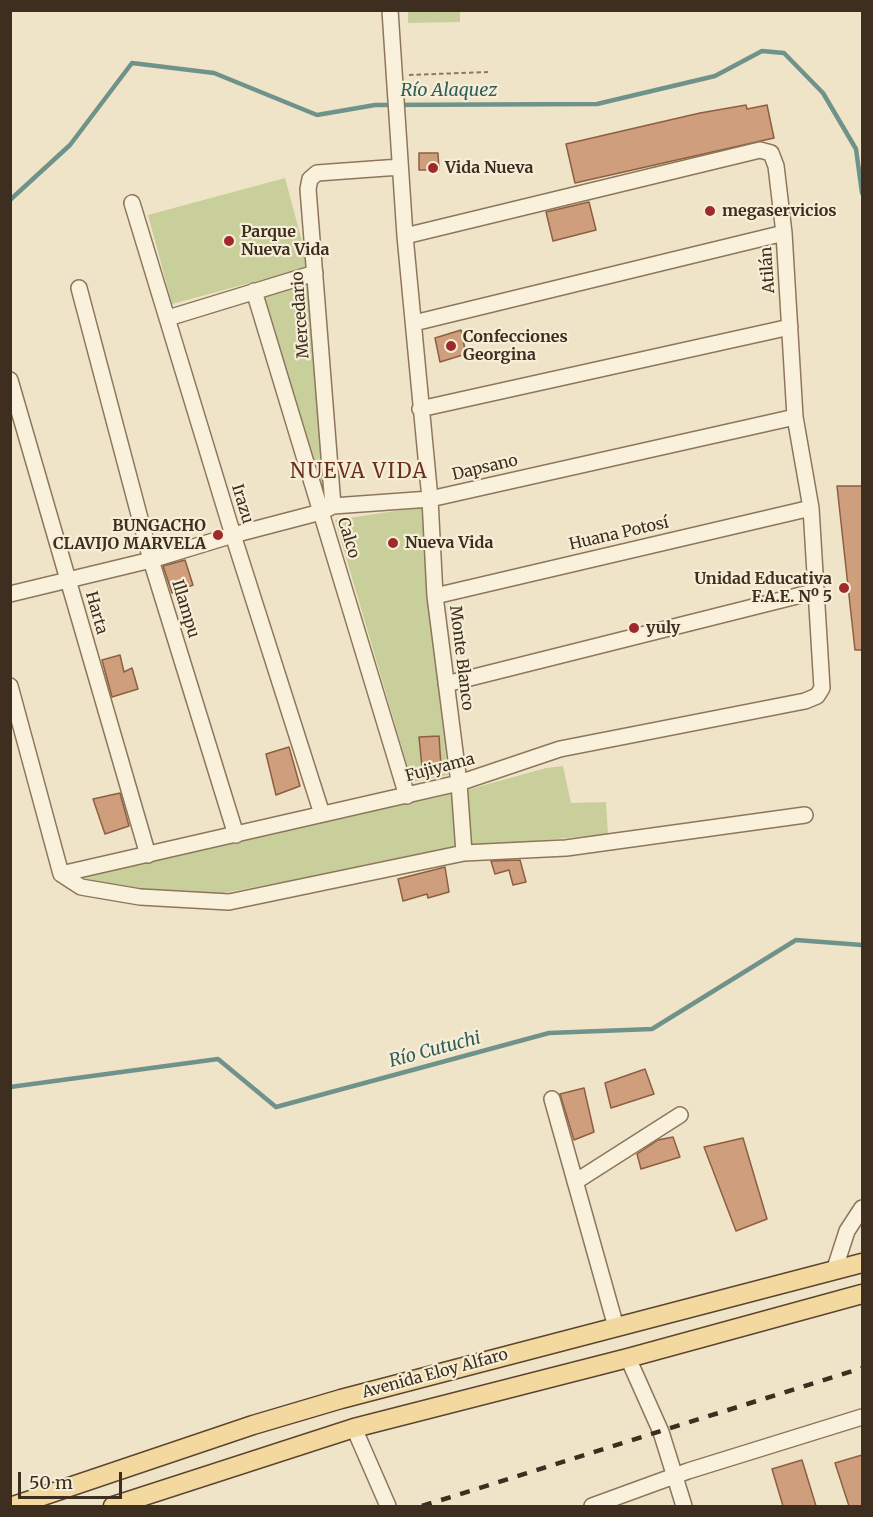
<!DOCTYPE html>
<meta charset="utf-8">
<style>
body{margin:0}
#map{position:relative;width:873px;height:1517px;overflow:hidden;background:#f0e4c8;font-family:Merriweather,serif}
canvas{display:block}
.frame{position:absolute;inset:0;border:12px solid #3d2e20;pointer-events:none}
.scale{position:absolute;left:18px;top:1472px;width:104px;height:27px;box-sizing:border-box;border:3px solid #3d2e20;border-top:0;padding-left:8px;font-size:18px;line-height:21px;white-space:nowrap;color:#3d2e20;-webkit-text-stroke:4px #f7eed8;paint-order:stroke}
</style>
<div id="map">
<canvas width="873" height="1517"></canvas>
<div class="frame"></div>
<div class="scale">50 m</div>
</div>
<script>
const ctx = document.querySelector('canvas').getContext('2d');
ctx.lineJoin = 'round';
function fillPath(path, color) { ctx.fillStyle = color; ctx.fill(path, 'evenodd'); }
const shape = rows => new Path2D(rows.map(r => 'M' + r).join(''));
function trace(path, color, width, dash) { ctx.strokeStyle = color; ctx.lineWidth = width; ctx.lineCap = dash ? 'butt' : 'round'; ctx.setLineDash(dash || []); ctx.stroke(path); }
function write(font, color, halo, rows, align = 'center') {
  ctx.font = font + ' Merriweather,serif'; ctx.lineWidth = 4.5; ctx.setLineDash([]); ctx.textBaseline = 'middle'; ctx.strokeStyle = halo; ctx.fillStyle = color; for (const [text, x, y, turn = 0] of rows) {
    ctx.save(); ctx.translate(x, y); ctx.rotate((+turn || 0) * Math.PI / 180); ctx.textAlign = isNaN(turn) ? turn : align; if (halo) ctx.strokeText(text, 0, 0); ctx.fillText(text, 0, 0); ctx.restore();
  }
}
fillPath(shape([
 [408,11,460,11,460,22,408,23],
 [285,178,309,267,172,304,148,215],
 [308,284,324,489,319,490,264,297],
 [422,507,423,522,426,522,448,775,412,782,335,520],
 [563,766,571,803,606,802,608,834,476,847,206,896,137,892,76,876,452,794,546,768]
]), '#c9cf9b');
trace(shape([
 [10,200,70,145,132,63,214,73,317,115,375,105,597,104,715,76,762,51,784,53,823,93,856,149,862,193],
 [10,1087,218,1059,276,1107,549,1033,652,1029,796,940,862,945]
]), '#6f938a', 4.5);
const building = shape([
 [746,105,747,109,767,105,774,138,575,183,566,144,700,113,746,105],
 [419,153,438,153,439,170,419,170,419,153],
 [589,202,596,230,553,241,546,212,589,202],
 [461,330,466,354,440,362,435,338,461,330],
 [837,486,862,486,862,650,855,650,837,486],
 [185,560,193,585,172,593,163,566,185,560],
 [120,655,124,672,132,668,138,689,112,697,102,660,120,655],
 [439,736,441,766,422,767,419,737,439,736],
 [289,747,300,786,276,795,266,754,289,747],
 [120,793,129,826,105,834,93,799,120,793],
 [520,860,526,882,513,885,509,870,495,874,491,861,520,860],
 [445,867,449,892,428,898,427,894,403,901,398,879,445,867],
 [645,1069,654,1094,611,1108,605,1083,645,1069],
 [584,1088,594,1132,574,1140,560,1094,584,1088],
 [673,1137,680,1157,641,1169,637,1154,658,1140,673,1137],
 [743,1138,767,1219,736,1231,704,1147,743,1138],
 [862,1455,862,1506,849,1506,835,1463,862,1455],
 [802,1460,816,1506,783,1506,772,1469,802,1460]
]);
fillPath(building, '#cf9f7d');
trace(building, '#8d5f41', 1.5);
const minor = shape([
 [390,10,405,236,430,499,435,596,459,783,464,853,566,848,805,815],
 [132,203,233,535,322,814],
 [79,288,151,560,236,835],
 [254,291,407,796],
 [168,318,315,273],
 [414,323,784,233],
 [10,380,148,855],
 [420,409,790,327],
 [333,506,308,189,310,179,317,173,400,167],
 [10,594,151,560,233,535,321,512,333,506,430,499,795,417],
 [435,596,811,508],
 [446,684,817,591],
 [10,686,61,874],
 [61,874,459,783,560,749,805,701,817,696,822,688,811,508,795,417,784,233,776,166,771,153,760,150,405,236],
 [61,874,81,887,140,897,229,902,464,853],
 [552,1099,616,1327],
 [575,1182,680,1115],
 [834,1271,847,1231,862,1208],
 [628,1358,661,1432,684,1506],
 [354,1428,388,1506],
 [592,1506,688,1471,862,1417]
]);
const major = shape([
 [13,1506,253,1425,341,1399,862,1263],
 [113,1506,354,1428,628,1358,862,1294]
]);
trace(minor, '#8d765c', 18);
trace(major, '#5b4430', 21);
trace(shape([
 [409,75,488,72]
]), '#8d765c', 2, [4.5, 3]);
trace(minor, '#faf1dc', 15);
trace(major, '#f3d9a0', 18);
trace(shape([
 [422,1506,862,1368]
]), '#3d2e20', 4.5, [10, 10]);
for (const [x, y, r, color] of [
 [433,168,6,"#9e2a2b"],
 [710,211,6,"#9e2a2b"],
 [229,241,6,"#9e2a2b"],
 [451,346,6,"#9e2a2b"],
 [218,535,6,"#9e2a2b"],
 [393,543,6,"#9e2a2b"],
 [844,588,6,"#9e2a2b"],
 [634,628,6,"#9e2a2b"]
]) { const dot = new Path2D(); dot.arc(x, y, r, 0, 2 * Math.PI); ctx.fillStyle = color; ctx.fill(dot); trace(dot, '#f7eed8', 2); }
write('bold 16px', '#3d2e20', '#f7eed8', [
 ["Vida Nueva",445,168],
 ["megaservicios",722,211],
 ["Parque",241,232],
 ["Nueva Vida",241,250],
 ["Confecciones",463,337],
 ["Georgina",463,355],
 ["BUNGACHO",206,526,"right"],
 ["CLAVIJO MARVELA",206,544,"right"],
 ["Nueva Vida",405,543],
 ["Unidad Educativa",832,579,"right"],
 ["F.A.E. Nº 5",832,597,"right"],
 ["yuly",646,628]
], 'left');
write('16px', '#3d2e20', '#f7eed8', [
 ["Atilán",768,270,-94],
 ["Mercedario",301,315,-94],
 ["Dapsano",485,468,-13],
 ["Irazu",242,504,73],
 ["Huana Potosí",619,534,-13],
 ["Calco",348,538,73],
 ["Illampu",185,609,73],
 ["Harta",96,613,74],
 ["Monte Blanco",461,658,83],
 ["Fujiyama",440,768,-15],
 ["Avenida Eloy Alfaro",435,1374,-15]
]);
write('italic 18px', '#2f5d5a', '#f7eed8', [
 ["Río Alaquez",449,91],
 ["Río Cutuchi",435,1050,-15]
]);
ctx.letterSpacing = '1.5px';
write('20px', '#6b2e1e', '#f7eed8', [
 ["NUEVA VIDA",359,472]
]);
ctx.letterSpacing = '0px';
</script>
